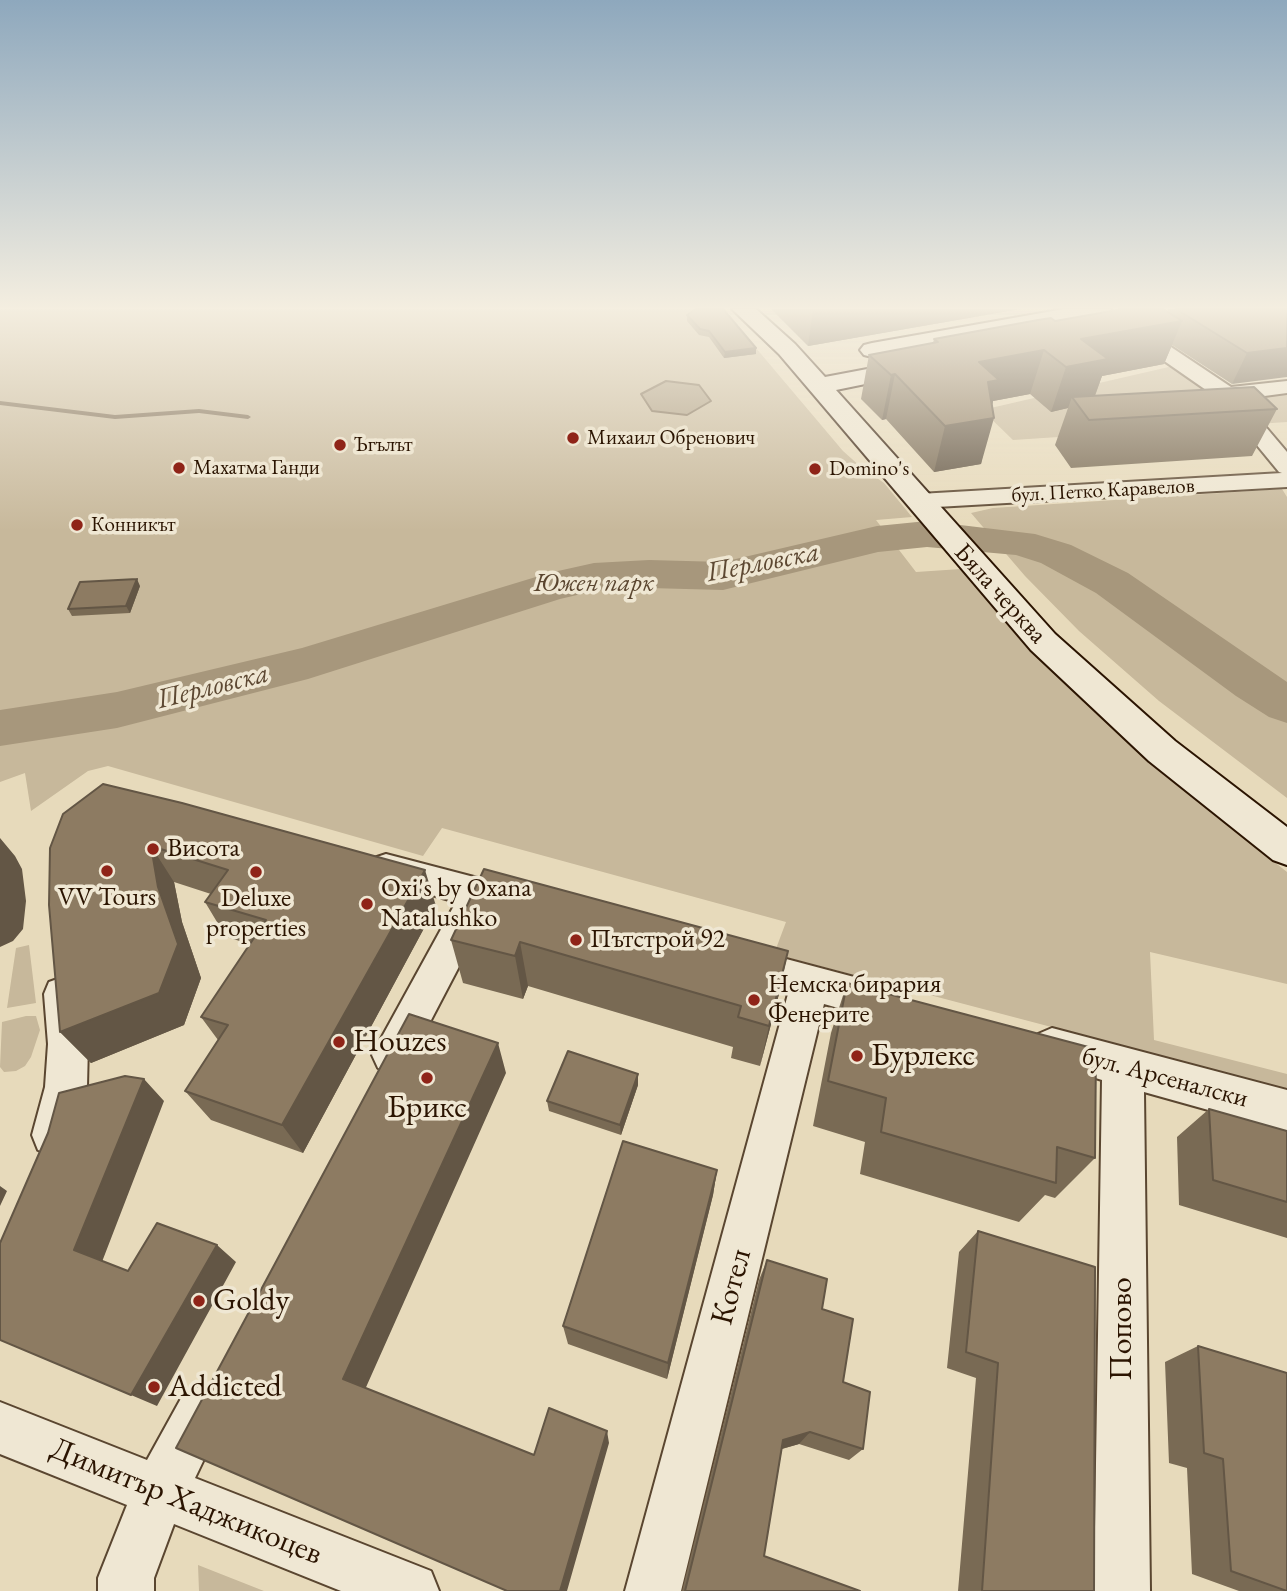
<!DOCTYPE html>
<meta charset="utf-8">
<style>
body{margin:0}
canvas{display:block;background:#e7dabb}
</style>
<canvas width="1287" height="1591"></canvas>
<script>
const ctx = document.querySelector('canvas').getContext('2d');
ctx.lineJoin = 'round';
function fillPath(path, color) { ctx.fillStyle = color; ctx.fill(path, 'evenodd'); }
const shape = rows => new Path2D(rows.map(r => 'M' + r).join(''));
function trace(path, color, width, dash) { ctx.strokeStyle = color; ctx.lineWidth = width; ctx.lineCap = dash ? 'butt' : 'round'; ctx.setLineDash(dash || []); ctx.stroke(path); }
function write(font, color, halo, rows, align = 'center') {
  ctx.font = font + ' "EB Garamond",serif'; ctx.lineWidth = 7; ctx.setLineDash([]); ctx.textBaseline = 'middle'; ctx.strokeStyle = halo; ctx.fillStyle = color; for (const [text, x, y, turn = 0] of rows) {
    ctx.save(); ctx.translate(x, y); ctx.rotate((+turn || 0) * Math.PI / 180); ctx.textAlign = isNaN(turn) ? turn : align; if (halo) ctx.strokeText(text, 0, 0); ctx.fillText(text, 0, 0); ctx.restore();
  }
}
fillPath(shape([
 [0,309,723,309,843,451,861,467,884,483,912,517,876,520,916,572,961,569,1027,648,1091,708,1155,767,1287,872,1287,984,1150,952,1154,1040,1287,1074,1287,1089,774,954,786,922,442,828,423,856,108,766,88,771,31,811,25,773,0,782],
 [1173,366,1216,397,1287,391,1287,422,1013,440,982,410],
 [1282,489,1287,497,1287,798,1159,701,1079,631,1025,576,971,513,993,508],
 [29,945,36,1003,7,1008,16,948],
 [26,1016,36,1016,40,1030,31,1057,25,1066,16,1071,4,1072,0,1067,2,1022],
 [198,1565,264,1591,199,1591]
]), '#c7b89b');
const water = shape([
 [666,381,699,385,711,401,687,415,652,411,641,394,666,381]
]);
fillPath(water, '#a7977c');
trace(water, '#75634b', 2);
fillPath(shape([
 [0,401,115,415,199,409,248,415,251,417,248,419,199,413,115,419,0,405,0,401]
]), '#75634b');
fillPath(shape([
 [927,521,1035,534,1071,545,1128,573,1287,682,1287,723,1269,717,1236,696,1096,593,1041,563,1016,555,927,547,878,552,723,590,649,588,594,591,560,599,308,679,117,728,0,746,0,710,117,692,302,648,549,573,594,563,649,560,723,562,877,526,927,521]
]), '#a7977c');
const street = shape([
 [1131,323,1138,325,1231,387,1287,381,1287,393,1242,399,1287,452,1287,487,919,508,910,506,907,501,910,496,919,494,1282,473,1279,472,1219,399,1124,333,1121,329,1124,325,1131,323],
 [386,854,516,888,529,892,534,903,529,914,516,918,488,911,406,1068,392,1074,378,1068,372,1055,456,902,374,878,368,868,374,858,386,854],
 [741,947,888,986,902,991,908,1004,902,1017,888,1022,824,1004,681,1591,625,1591,788,994,728,976,722,964,728,952,741,947],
 [63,977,77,982,82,994,88,1044,87,1087,68,1150,53,1156,38,1150,32,1135,45,1087,48,1044,44,994,49,982,63,977],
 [1052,1028,1287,1090,1287,1132,1144,1092,1150,1591,1094,1591,1102,1080,1038,1060,1032,1047,1038,1034,1052,1028],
 [202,1386,220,1393,227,1411,195,1478,431,1571,439,1591,341,1591,174,1524,154,1578,154,1591,98,1591,98,1578,127,1505,0,1454,0,1402,147,1460,184,1393,202,1386]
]);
const secondary = shape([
 [732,309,756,309,795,344,825,377,915,360,924,362,927,367,924,372,836,390,1055,634,1175,741,1287,827,1287,865,1273,860,1149,761,1031,650,779,354,732,309],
 [1064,309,1111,309,1108,314,1100,316,872,357,864,355,860,350,864,345,872,343,1064,309]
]);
trace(street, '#5a4630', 4);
trace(secondary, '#2b1401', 4);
fillPath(street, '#efe7d3');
fillPath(secondary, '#efe7d3');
fillPath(shape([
 [771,309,1020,309,808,346],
 [1168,309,1287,309,1232,384,1172,345,1164,364,1102,376,1095,396,1277,409,1252,456,1071,468,1055,445,1068,408,1051,412,1030,394,993,401,981,464,934,472,886,419,882,420,861,399,869,355,933,343,934,339,1167,311],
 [687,315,756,348,756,354,724,358,709,337,699,335,687,321],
 [140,586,130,613,72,616,68,609],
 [63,814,436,906,303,1153,211,1120,185,1091,218,1040,201,1017,250,944,226,937,205,902,211,894,174,882,182,922,201,978,184,1025,91,1063,60,1032],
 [484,869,779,994,760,1066,731,1058,733,1047,528,986,523,999,463,983,451,940],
 [847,983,1095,1158,1055,1198,1045,1195,1019,1222,860,1174,865,1142,813,1126,831,1033],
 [638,1085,621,1135,549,1111,547,1101],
 [1209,1109,1287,1131,1287,1238,1179,1205,1177,1137],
 [717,1170,713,1195,667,1379,568,1344,563,1326],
 [978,1231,1094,1591,958,1591,976,1378,947,1368,959,1252],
 [767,1260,822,1309,863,1449,849,1460,799,1444,782,1449,764,1556,860,1591,682,1591,759,1280],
 [1198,1346,1287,1591,1239,1591,1192,1574,1187,1468,1169,1463,1165,1362]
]), '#796a54');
fillPath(shape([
 [813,309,1020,309,808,346],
 [1182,321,1164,364,1102,376,1092,403,1072,397,1068,408,1051,412,1066,367,1081,339],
 [756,348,756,354,724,358,725,352],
 [1287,348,1287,377,1232,384,1247,353],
 [1044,350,1030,394,993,401,988,419,994,418,981,464,934,472,945,426,979,362],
 [895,374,886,419,882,420,891,375],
 [137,579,140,586,130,613,126,606],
 [0,838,15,856,22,869,26,901,23,929,13,941,0,947],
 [151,846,174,882,182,922,201,978,184,1025,91,1063,60,1032],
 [425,870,436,906,303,1153,282,1125],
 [520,942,528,986,523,999,515,956],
 [788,951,779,994,760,1066,769,1026],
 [498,1043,506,1073,363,1394,343,1379],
 [638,1074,638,1085,621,1135,620,1125],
 [144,1079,164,1101,100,1267,74,1250],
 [717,1170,713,1195,667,1379,668,1363],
 [0,1186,7,1191,0,1206],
 [217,1245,236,1262,157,1406,131,1395],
 [607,1431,609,1443,567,1591,560,1591],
 [810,1432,799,1444,774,1451,783,1440]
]), '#635645');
const building = shape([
 [696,309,723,309,756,348,725,352,709,331,700,329,687,315,696,309],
 [1123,309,1163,309,1182,321,1081,339,1108,359,1066,367,1044,350,979,362,999,380,988,382,994,418,945,426,895,374,891,375,869,355,938,342,934,339,1038,320,1051,318,1055,321,1123,309],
 [1176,309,1287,309,1287,348,1247,353,1176,309],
 [1254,387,1277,409,1089,420,1072,397,1254,387],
 [137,579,126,606,68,609,80,582,137,579],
 [103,784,182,803,425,870,282,1125,185,1091,228,1025,201,1017,266,920,205,902,228,870,151,846,158,887,178,944,159,993,60,1032,49,905,50,848,63,814,103,784],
 [484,869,788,951,769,1026,738,1017,741,1006,520,942,515,956,451,940,484,869],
 [847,983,1096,1049,1095,1158,1057,1147,1056,1183,881,1132,886,1098,828,1081,847,983],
 [409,1014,498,1043,343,1379,534,1455,549,1408,607,1431,560,1591,507,1591,176,1448,409,1014],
 [568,1051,638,1074,620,1125,547,1101,568,1051],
 [125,1076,144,1079,74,1250,128,1271,157,1223,217,1245,131,1395,0,1340,0,1243,48,1133,59,1093,125,1076],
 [1209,1109,1287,1131,1287,1202,1213,1180,1209,1109],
 [623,1141,717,1170,668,1363,563,1326,623,1141],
 [978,1231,1095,1267,1094,1591,982,1591,998,1363,966,1352,978,1231],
 [767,1260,827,1279,822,1309,853,1319,843,1382,870,1392,863,1449,810,1432,783,1440,764,1556,860,1591,685,1591,767,1260],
 [1198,1346,1287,1373,1287,1591,1231,1571,1223,1459,1204,1453,1198,1346]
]);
fillPath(building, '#8d7b62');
trace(building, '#635645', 2);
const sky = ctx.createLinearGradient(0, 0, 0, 531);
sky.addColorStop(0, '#8ea8bd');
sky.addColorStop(0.58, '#f4eee0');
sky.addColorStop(1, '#f4eee000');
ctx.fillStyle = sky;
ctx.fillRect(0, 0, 1287, 531);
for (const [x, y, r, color] of [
 [573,438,7,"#8f2418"],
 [340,445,7,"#8f2418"],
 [179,468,7,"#8f2418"],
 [815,469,7,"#8f2418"],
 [77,525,7,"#8f2418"],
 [153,849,7,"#8f2418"],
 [107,871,7,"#8f2418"],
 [256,872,7,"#8f2418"],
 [367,904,7,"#8f2418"],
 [576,940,7,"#8f2418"],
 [754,1000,7,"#8f2418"],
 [339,1042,7,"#8f2418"],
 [857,1056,7,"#8f2418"],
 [427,1078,7,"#8f2418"],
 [199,1301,7,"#8f2418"],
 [154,1387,7,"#8f2418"]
]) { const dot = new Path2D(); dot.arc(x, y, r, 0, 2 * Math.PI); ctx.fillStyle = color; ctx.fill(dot); trace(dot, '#efe7d3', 2.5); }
write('21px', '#2b1401', '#efe7d3', [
 ["Михаил Обренович",587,438],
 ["Ъгълът",354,445],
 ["Махатма Ганди",193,468],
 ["Domino's",829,469],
 ["Конникът",91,525]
], 'left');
write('21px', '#2b1401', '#efe7d3', [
 ["бул. Петко Каравелов",1103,491,-3]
]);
write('italic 26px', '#5a452f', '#efe7d3', [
 ["Южен парк",594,584]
]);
write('26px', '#2b1401', '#efe7d3', [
 ["Бяла черква",1000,594,48],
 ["бул. Арсеналски",1165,1078,15]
]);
write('26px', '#2b1401', '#efe7d3', [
 ["Висота",167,849],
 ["Oxi's by Oxana",381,889],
 ["Natalushko",381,919],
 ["VV Tours",107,898,"center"],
 ["Deluxe",256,899,"center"],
 ["properties",256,929,"center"],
 ["Пътстрой 92",590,940],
 ["Немска бирария",768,985],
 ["Фенерите",768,1015]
], 'left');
write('italic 28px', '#5d4832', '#efe7d3', [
 ["Перловска",763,563,-11],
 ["Перловска",213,687,-14]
]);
write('32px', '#2b1401', '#efe7d3', [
 ["Houzes",353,1042],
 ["Бурлекс",871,1056],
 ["Брикс",427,1108,"center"],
 ["Goldy",213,1301],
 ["Addicted",168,1387]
], 'left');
write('32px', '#2b1401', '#efe7d3', [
 ["Котел",732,1287,-75],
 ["Попово",1122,1329,-90],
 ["Димитър Хаджикоцев",186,1502,22]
]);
</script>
